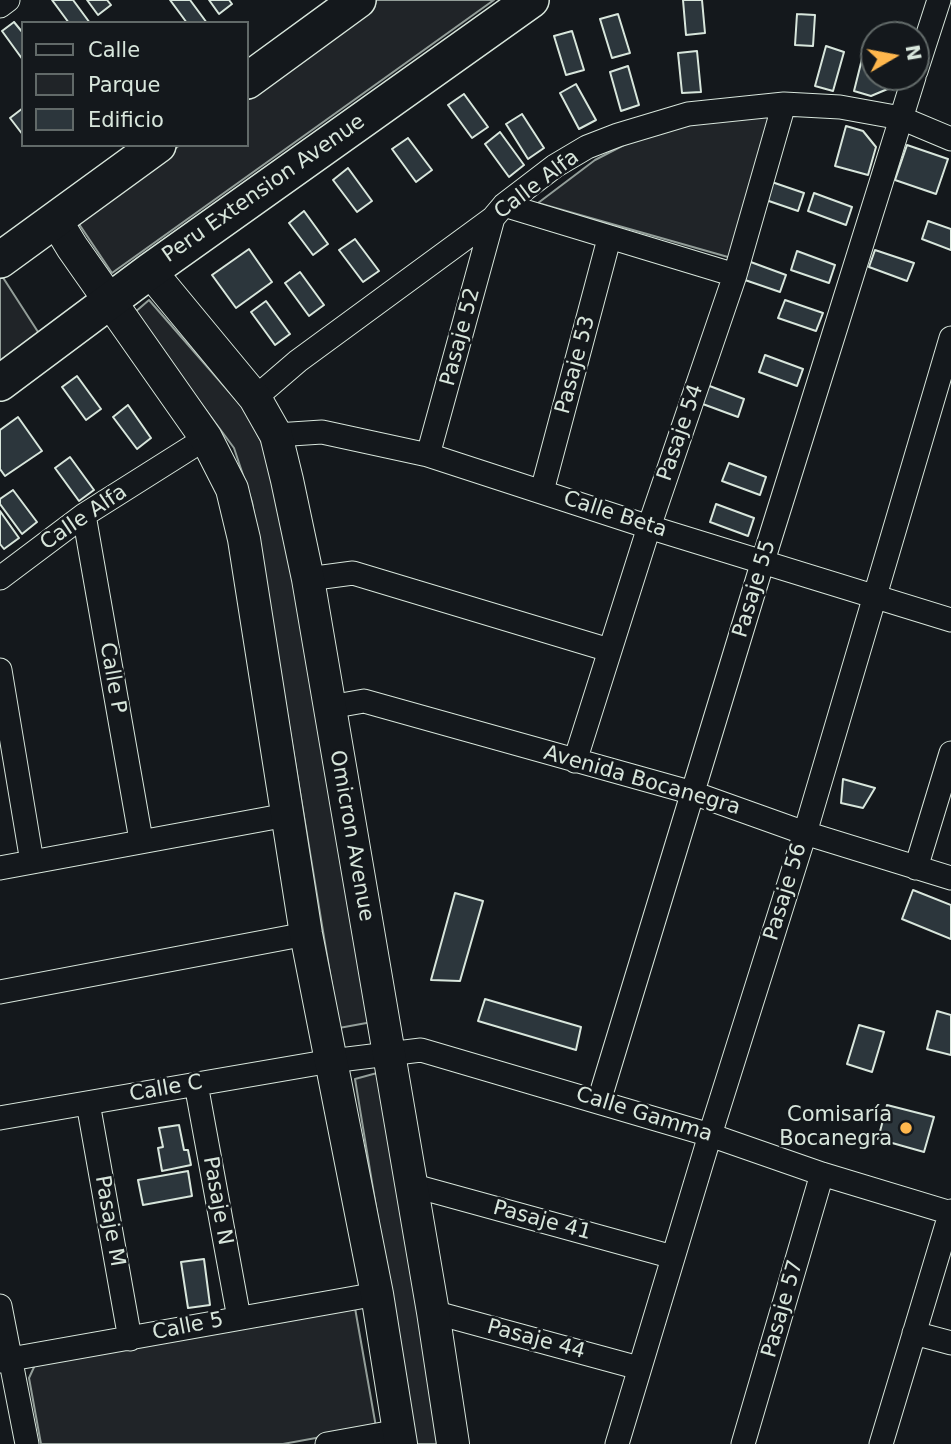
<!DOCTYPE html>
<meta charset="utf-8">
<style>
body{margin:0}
#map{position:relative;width:951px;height:1444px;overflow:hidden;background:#14181c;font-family:"DejaVu Sans",sans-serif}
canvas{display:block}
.legend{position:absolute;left:21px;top:21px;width:228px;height:126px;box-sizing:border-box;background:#14181c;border:2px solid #626a69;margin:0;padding:9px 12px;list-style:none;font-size:21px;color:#d8e6dc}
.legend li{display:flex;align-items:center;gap:14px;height:35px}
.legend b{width:35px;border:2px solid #626a69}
.north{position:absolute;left:860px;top:21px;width:70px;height:70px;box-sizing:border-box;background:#14181c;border:2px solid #626a69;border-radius:50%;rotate:80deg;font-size:19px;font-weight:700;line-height:28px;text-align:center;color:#d8e6dc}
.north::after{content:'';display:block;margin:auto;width:24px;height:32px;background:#ffb74d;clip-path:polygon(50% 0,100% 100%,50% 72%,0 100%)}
</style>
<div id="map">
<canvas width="951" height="1444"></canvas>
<ul class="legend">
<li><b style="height:9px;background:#14181c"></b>Calle</li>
<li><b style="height:19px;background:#202428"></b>Parque</li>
<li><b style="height:19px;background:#2c363c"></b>Edificio</li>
</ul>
<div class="north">N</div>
</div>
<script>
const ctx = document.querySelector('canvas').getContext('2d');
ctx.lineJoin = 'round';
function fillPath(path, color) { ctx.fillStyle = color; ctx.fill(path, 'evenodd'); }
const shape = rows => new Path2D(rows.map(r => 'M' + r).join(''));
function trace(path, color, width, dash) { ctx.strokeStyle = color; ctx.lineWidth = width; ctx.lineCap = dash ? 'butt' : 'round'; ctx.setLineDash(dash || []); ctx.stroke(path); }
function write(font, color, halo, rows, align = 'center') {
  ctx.font = font + ' "DejaVu Sans",sans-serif'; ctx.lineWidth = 5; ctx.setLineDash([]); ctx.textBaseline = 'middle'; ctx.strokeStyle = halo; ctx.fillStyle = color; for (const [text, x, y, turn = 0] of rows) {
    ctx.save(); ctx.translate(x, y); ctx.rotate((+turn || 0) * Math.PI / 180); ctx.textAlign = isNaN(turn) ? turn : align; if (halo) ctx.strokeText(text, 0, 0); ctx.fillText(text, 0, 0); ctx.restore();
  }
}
const green = shape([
 [377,0,494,0,112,273,77,221,180,145,247,145,247,96,377,0],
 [727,117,777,117,735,259,538,203,595,160,624,145,654,133,727,117],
 [2,276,40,335,0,363,0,278,2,276],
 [149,300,244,409,274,465,372,1022,339,1028,252,502,234,448,134,313,149,300],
 [377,1073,441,1444,415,1444,355,1079,377,1073],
 [355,1308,376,1427,283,1444,41,1444,29,1378,35,1365,355,1308]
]);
fillPath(green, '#202428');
trace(green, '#939e99', 2);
const building = shape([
 [52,0,73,0,90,23,69,23,52,0],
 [87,0,107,0,111,5,98,15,87,0],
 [170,0,190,0,207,23,187,23,170,0],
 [209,0,229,0,232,4,219,14,209,0],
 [683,0,702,0,705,33,686,35,683,0],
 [618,14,630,53,612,58,600,19,618,14],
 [797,14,815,15,813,46,795,45,797,14],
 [14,22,23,33,23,60,2,31,14,22],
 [572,31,584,70,566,75,554,36,572,31],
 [826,46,844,52,833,91,815,86,826,46],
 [697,51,701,92,682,93,678,53,697,51],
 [864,51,874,54,874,77,893,77,890,88,871,96,854,91,864,51],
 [628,66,639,105,621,111,610,72,628,66],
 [576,84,596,120,579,129,560,93,576,84],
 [464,94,488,127,472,138,448,105,464,94],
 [23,108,23,135,10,118,23,108],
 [522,114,544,148,528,159,506,124,522,114],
 [846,126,863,131,876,147,868,175,835,166,846,126],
 [500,132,524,165,509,177,485,144,500,132],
 [408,138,432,170,416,182,392,149,408,138],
 [907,145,948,159,936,194,895,180,907,145],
 [348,168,372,201,357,212,333,180,348,168],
 [766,180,804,193,798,211,760,198,766,180],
 [814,193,852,207,846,225,808,211,814,193],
 [304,211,328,244,313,255,289,223,304,211],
 [928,221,951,229,951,250,922,239,928,221],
 [355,239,379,271,363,282,339,250,355,239],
 [249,249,272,282,236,308,212,275,249,249],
 [875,250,914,263,907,281,869,267,875,250],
 [797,251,835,265,829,283,791,270,797,251],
 [748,261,786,275,780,292,742,279,748,261],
 [300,272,324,305,309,316,285,283,300,272],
 [785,300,823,313,816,331,778,318,785,300],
 [266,301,290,334,275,345,251,312,266,301],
 [765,355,803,369,797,386,759,372,765,355],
 [77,376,101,409,86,420,62,387,77,376],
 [707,385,744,399,738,417,700,403,707,385],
 [128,405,151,438,137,449,113,417,128,405],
 [18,417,42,451,5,476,0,469,0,430,18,417],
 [70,457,94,490,79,501,55,468,70,457],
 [729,463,766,477,760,495,722,481,729,463],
 [13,490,37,522,22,534,0,504,0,499,13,490],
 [716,504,754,518,748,536,710,522,716,504],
 [0,511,19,538,4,549,0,544,0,511],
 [843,779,875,788,863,808,841,803,843,779],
 [913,890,951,905,951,939,902,919,913,890],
 [455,893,483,901,460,981,431,980,455,893],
 [485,999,581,1027,576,1050,478,1021,485,999],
 [937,1011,951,1015,951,1055,927,1049,937,1011],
 [859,1025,884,1032,872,1072,847,1064,859,1025],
 [887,1105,934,1117,924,1152,878,1139,887,1105],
 [179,1125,184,1150,188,1150,191,1165,162,1171,158,1148,163,1147,159,1128,179,1125],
 [188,1171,192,1196,143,1205,138,1180,188,1171],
 [204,1259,210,1305,188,1308,181,1262,204,1259]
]);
fillPath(building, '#2c363c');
trace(building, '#d8e6dc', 2);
const street = shape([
 [0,6,8,0],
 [916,71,939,0],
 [504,205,735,275],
 [255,398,298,361,493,218,504,205,555,166,587,147,618,135,688,114,784,104,840,107,901,118,951,139],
 [276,435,322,432,428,455,649,527,951,620],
 [428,455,493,218],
 [542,491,609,239],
 [84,515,141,840],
 [0,578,84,515,206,438],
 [308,579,353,573,609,650],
 [0,670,32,862],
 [330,707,364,701,693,793,805,833,951,878],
 [575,761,649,527,735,275,784,104],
 [0,868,287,815],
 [916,868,951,753],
 [0,992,306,934],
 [196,1084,239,1318],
 [599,1101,763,561,914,77],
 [88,1103,130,1339],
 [0,1118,331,1061,421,1050,710,1135,822,1174,951,1213],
 [411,1185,673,1257],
 [0,1306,27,1444],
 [433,1312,639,1368],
 [914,1333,951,1343],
 [0,1361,377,1294],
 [327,1444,399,1431],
 [617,1444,710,1135,805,833,951,338],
 [743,1444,822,1174],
 [881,1444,951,1211]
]);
const secondary = shape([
 [55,219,72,247,206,438,232,489,244,539,306,934,377,1294,401,1444],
 [150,271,255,398,276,435,287,480,308,579,433,1312,453,1444]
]);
const primary = shape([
 [247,81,358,0],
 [0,260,158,145],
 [0,383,150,271,531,0]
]);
trace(street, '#d8e6dc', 25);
trace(secondary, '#d8e6dc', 34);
trace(primary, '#d8e6dc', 38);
trace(street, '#14181c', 23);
trace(secondary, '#14181c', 32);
trace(primary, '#14181c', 35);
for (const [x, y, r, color] of [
 [906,1128,7,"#ffb74d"]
]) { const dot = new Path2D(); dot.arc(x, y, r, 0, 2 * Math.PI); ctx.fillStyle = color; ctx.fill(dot); trace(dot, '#14181c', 2.5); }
write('21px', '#d8e6dc', '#14181c', [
 ["Calle Alfa",537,185,-37],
 ["Peru Extension Avenue",264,189,-35],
 ["Pasaje 52",461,337,-75],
 ["Pasaje 53",576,365,-75],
 ["Pasaje 54",681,433,-71],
 ["Calle Beta",615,515,18],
 ["Calle Alfa",84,518,-34],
 ["Pasaje 55",755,589,-73],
 ["Calle P",112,678,80],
 ["Avenida Bocanegra",642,781,16],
 ["Omicron Avenue",351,836,80],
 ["Pasaje 56",786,892,-73],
 ["Calle C",166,1089,-10],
 ["Calle Gamma",644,1115,17],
 ["Pasaje N",217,1201,80],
 ["Pasaje M",109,1221,80],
 ["Pasaje 41",542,1221,15],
 ["Pasaje 57",783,1309,-74],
 ["Calle 5",188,1327,-11],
 ["Pasaje 44",536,1340,15]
]);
write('21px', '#d8e6dc', '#14181c', [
 ["Comisaría",892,1116],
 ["Bocanegra",892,1140]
], 'right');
</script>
